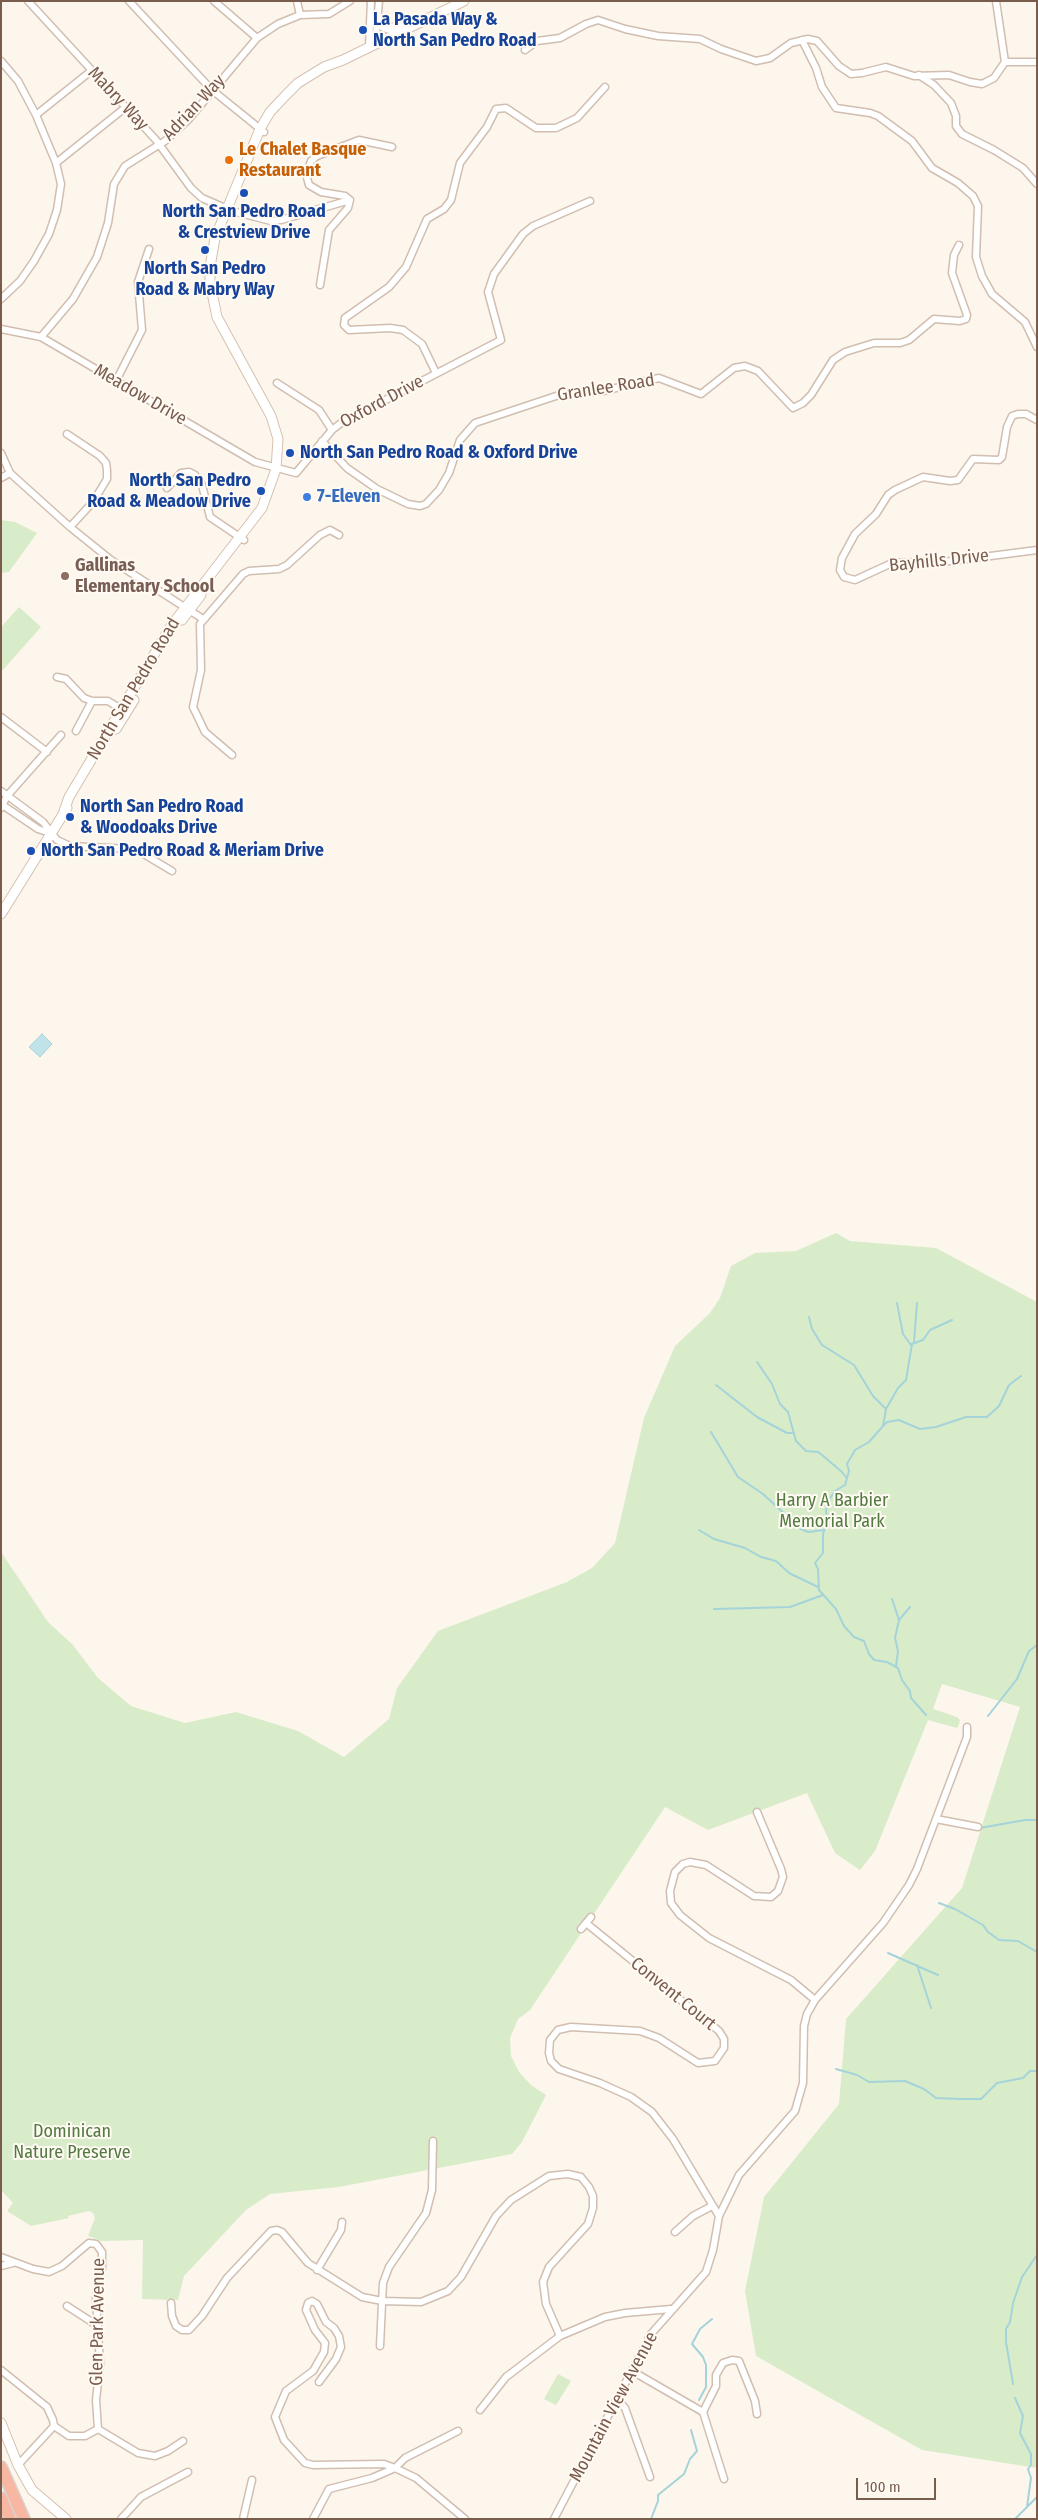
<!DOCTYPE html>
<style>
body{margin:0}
#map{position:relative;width:1038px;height:2520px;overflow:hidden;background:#fdf6ec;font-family:"Fira Sans Condensed",sans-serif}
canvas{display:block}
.frame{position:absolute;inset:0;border:2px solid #7a5c4d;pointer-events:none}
.scale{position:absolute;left:856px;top:2478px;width:80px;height:22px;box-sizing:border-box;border:2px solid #7a5c4d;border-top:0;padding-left:6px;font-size:15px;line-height:18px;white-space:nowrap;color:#7a5c4d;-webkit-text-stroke:4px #fffaf3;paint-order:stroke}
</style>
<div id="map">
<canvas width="1038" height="2520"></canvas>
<div class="frame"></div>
<div class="scale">100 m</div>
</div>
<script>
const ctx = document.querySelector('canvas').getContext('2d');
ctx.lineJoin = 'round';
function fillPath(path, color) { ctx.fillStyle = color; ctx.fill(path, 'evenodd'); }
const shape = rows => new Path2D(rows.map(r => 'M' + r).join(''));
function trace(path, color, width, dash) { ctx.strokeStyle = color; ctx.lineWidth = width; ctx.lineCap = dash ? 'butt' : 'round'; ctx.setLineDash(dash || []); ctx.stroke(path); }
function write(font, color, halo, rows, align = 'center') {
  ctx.font = font + ' "Fira Sans Condensed",sans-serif'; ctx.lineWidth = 4; ctx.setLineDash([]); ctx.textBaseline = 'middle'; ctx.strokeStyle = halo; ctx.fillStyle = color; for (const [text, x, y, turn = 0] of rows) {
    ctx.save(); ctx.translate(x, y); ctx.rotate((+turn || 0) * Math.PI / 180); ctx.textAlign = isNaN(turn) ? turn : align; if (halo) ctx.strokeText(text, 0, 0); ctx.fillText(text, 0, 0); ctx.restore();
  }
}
fillPath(shape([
 [1,520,15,522,37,533,9,572,1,573],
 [19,607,41,627,2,671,1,627],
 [836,1233,850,1241,936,1248,1037,1302,1037,2468,922,2450,756,2356,745,2291,764,2197,839,2104,846,2019,962,1888,1020,1707,942,1684,933,1709,957,1717,960,1720,959,1724,957,1728,928,1720,875,1851,860,1870,835,1853,807,1793,708,1830,665,1807,530,2010,518,2019,510,2038,511,2056,519,2072,531,2085,546,2095,522,2142,512,2154,339,2187,270,2194,246,2210,184,2276,178,2300,142,2299,143,2240,101,2241,88,2236,95,2218,93,2213,89,2211,68,2216,69,2218,31,2226,7,2211,13,2203,1,2190,1,1552,48,1622,73,1645,98,1678,131,1706,185,1723,236,1712,298,1731,344,1757,389,1719,397,1688,438,1631,567,1582,592,1568,615,1543,644,1418,675,1346,710,1313,720,1298,731,1266,755,1253,796,1251],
 [558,2374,571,2381,556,2405,544,2399]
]), '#d8ecc9');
const water = shape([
 [42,1034,52,1044,40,1057,29,1047,42,1034]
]);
fillPath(water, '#bfe3e8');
trace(water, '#a5d3da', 1);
trace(shape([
 [897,1303,903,1334,911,1345],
 [809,1317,812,1329,822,1345,854,1365,873,1396,886,1409],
 [914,1342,917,1303],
 [757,1362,772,1384,780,1404,788,1412,796,1441,806,1451,818,1452,822,1455,842,1472,846,1477],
 [716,1385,757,1417,787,1433,792,1433],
 [883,1426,887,1422,899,1420,920,1429,936,1427,966,1417,987,1417,999,1406,1009,1385,1021,1376],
 [711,1432,738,1477,763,1494,801,1529,808,1532,824,1530],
 [699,1530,714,1539,745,1548,761,1557,776,1561,789,1573,818,1587],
 [892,1599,899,1620,895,1638,898,1651,896,1666],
 [714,1609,790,1607,823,1595],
 [899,1620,910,1607],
 [926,1715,911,1698,910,1691,902,1680,898,1668,887,1662,874,1660,869,1654,864,1641,854,1637,844,1626,836,1609,819,1590,818,1569,815,1563,823,1553,823,1534,827,1521,826,1510,830,1498,835,1491,845,1485,849,1471,847,1464,855,1450,869,1442,883,1426,886,1409,898,1388,906,1380,912,1344,923,1340,930,1330,952,1320],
 [988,1716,1017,1679,1029,1651,1037,1645],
 [980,1828,1025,1820,1037,1820],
 [939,1903,955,1909,983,1925,988,1932,999,1940,1018,1941,1037,1952],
 [888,1953,938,1975],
 [917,1965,931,2008],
 [836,2069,857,2075,869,2082,905,2081,924,2089,936,2098,960,2099,981,2099,997,2083,1023,2078,1030,2071,1037,2071],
 [1013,2384,1006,2342,1006,2329,1010,2322,1013,2303,1022,2277,1037,2255],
 [1015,2398,1023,2416,1020,2433,1031,2454,1031,2465,1028,2469,1031,2478,1027,2507],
 [699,2400,706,2387,706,2365,703,2357,692,2344,700,2329,712,2319],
 [651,2519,658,2501,658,2495,684,2474,690,2459,697,2451,691,2430],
 [1015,2519,1037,2497]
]), '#a5d3da', 2);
const street = shape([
 [28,1,156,140,191,188,202,198,232,211,271,221,281,220,350,200],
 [129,1,212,90,264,132],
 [214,1,257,38],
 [297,1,300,15],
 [802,40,816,68,822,87,836,108,870,113,878,116,912,141,932,168,958,183,973,196,978,206,976,257,982,276,992,294,1025,322,1037,347],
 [369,47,376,33,379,1],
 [369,47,371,1],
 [525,50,537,41,560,38,586,24,598,20,625,29,658,36,700,39,721,49,756,61,770,58,791,43,808,39,817,41,839,66,851,74,862,73,886,67,914,76,949,75,970,82,982,84,994,78,1005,62,996,1],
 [1,61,18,81,36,115,56,163,61,184,57,210,49,234,34,261,20,281,1,299],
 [1005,62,1037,62],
 [919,75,934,85,951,103,956,116,956,126,962,134,994,150,1023,168,1037,184],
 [36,115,91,71],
 [56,163,126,107],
 [350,200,345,196,321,192,309,185,306,174,311,161,317,156,359,140,392,147],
 [320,285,329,230,348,208,350,200],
 [1,329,41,337,255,462,296,473,332,430,341,423,501,340,488,292,494,274,523,234,533,226,590,201],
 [41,337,73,299,97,257,108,223,114,184,125,166,165,141,188,120,257,38,278,24,300,15,329,14,350,1],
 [436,373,422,344,403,330,390,328,349,330,344,325,345,318,389,287,406,267,427,219,444,209,451,200,460,163,487,127,496,109,506,108,536,128,556,128,577,118,605,87],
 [116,381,142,330,138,282,149,249],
 [277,383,319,410,332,430],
 [1037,420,1026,414,1018,414,1012,416,1007,427,1002,457,999,460,973,459,958,480,950,481,923,477,895,490,888,495,876,514,855,534,842,558,840,570,844,577,855,580,892,563,952,561,1037,550],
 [67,434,100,456,106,463,107,470,107,479,93,502,70,527],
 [322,441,347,468,377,489,408,504,420,506,426,504,439,490,449,473,460,440,475,423,562,394,603,391,659,378,701,394,734,368,745,366,758,371,793,408,803,403,811,395,833,360,845,352,874,343,900,343,909,340,934,319,960,321,966,319,967,315,952,273,954,255,959,245],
 [1,453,10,473,70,527,111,560,203,619],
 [1,478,10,473],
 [167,488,181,473,189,472,195,475,202,485,210,517,244,540],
 [57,677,66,679,84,698,92,701,108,701,123,710],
 [1,717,47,752],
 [76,731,92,701],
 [232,755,205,732,193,707,201,670,200,624,243,574,249,571,279,569,287,565,320,535,330,530,339,535],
 [1,791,43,822,57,840,70,846,130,849,142,853,172,871],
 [1,804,38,829,50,833],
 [1,808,7,796,61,735],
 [757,1812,781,1869,783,1877,778,1891,771,1897,754,1896,706,1865,690,1862,683,1864,675,1872,670,1891,671,1903,680,1915,709,1938,791,1980,815,2000],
 [936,1819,978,1827],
 [586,1923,719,2031,724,2039,724,2048,715,2061,698,2063,659,2038,640,2031,571,2027,558,2030,550,2040,549,2053,551,2061,559,2069,600,2083,631,2097,652,2112,673,2139,719,2216],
 [581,1929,591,1917],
 [675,2232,693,2216,712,2206],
 [1,2257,33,2269,49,2272,62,2266,89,2243,96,2244,102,2252,102,2268,96,2298,100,2364,96,2400,98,2429],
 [1,2266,13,2263],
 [317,2270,341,2230,342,2222],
 [171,2303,172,2316,176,2326,182,2330,189,2330,202,2316,227,2278,271,2231,277,2230,282,2232,308,2263,362,2297,382,2301,421,2302,448,2291,461,2277,496,2216,511,2200,549,2176,568,2174,581,2177,589,2187,593,2196,593,2208,588,2224,549,2267,543,2282,546,2304,560,2336],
 [67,2306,98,2326],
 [380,2346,383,2283,389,2267,426,2213,432,2190,433,2141],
 [1,2370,47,2407,53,2420,54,2426,18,2465],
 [632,2371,703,2412,724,2479],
 [319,2382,336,2359,341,2347,339,2336,334,2328,326,2322,317,2304,312,2301,308,2303,306,2310,315,2330,325,2343,324,2352,313,2371,286,2391,275,2417,284,2440,305,2463,313,2465,384,2464,395,2468,405,2458,458,2431],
 [617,2399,625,2408,650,2477],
 [480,2410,506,2377,560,2336,605,2317,625,2313,671,2309],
 [703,2412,716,2386,716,2375,723,2363,732,2360,739,2361,755,2401,757,2414],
 [54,2426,69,2436,85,2436,98,2429],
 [98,2429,138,2453,155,2456,168,2451,183,2441],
 [121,2519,141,2497,188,2472],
 [243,2519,252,2480],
 [313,2519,329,2489,372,2478,395,2468,416,2478,465,2519],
 [554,2519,651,2334,706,2272,713,2250,719,2216,739,2175,795,2111,803,2083,804,2026,807,2014,815,2000,883,1923,909,1885,917,1869,967,1737,967,1727]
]);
const secondary = shape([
 [378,20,381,25,388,28,396,28,411,22],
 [182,620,201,595],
 [116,729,134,700],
 [64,811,69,797,171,626,262,508,276,469,278,439,271,416,217,317,210,283,210,267,215,238,260,129,270,112,285,96,298,83,324,67,343,60,464,1],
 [1,914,67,808],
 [1,2423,18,2465,32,2490,66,2519]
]);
const highway = shape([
 [1,2467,24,2519],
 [1,2498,10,2519]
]);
trace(street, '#d1beb0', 9);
trace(secondary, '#d6c0b0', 11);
trace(highway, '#dad1cd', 14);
trace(street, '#fff', 6);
trace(secondary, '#fff', 9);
trace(highway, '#f7b7a3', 11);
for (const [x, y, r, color] of [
 [363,30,5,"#1a4fb4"],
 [229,160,5,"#e8710a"],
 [244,193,5,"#1a4fb4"],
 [205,250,5,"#1a4fb4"],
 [290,453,5,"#1a4fb4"],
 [261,491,5,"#1a4fb4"],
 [307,497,5,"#3f7fe0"],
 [65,576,5,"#8d6e63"],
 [70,817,5,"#1a4fb4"],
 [31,851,5,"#1a4fb4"]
]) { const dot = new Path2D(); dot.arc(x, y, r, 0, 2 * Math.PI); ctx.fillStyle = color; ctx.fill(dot); trace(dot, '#fffaf3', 2); }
write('bold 18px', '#164399', '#fffaf3', [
 ["La Pasada Way &",373,20],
 ["North San Pedro Road",373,41],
 ["North San Pedro Road",244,212,"center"],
 ["& Crestview Drive",244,233,"center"],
 ["North San Pedro",205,269,"center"],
 ["Road & Mabry Way",205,290,"center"],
 ["North San Pedro Road & Oxford Drive",300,453],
 ["North San Pedro",251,481,"right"],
 ["Road & Meadow Drive",251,502,"right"],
 ["North San Pedro Road",80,807],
 ["& Woodoaks Drive",80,828],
 ["North San Pedro Road & Meriam Drive",41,851]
], 'left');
write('18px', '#7a5c4d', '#fffaf3', [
 ["Mabry Way",118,99,47],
 ["Adrian Way",194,108,-47],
 ["Granlee Road",606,388,-9],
 ["Meadow Drive",140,395,30],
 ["Oxford Drive",382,402,-28],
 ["Bayhills Drive",939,561,-6],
 ["North San Pedro Road",134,689,-59],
 ["Convent Court",673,1994,39],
 ["Glen Park Avenue",98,2322,-89],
 ["Mountain View Avenue",614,2407,-62]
]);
write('bold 18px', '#c56008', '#fffaf3', [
 ["Le Chalet Basque",239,150],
 ["Restaurant",239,171]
], 'left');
write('bold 18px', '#366cbe', '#fffaf3', [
 ["7-Eleven",317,497]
], 'left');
write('bold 18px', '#785e54', '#fffaf3', [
 ["Gallinas",75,566],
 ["Elementary School",75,587]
], 'left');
write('18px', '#537a41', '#fffaf3', [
 ["Harry A Barbier",832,1501],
 ["Memorial Park",832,1522],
 ["Dominican",72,2132],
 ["Nature Preserve",72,2153]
]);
</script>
